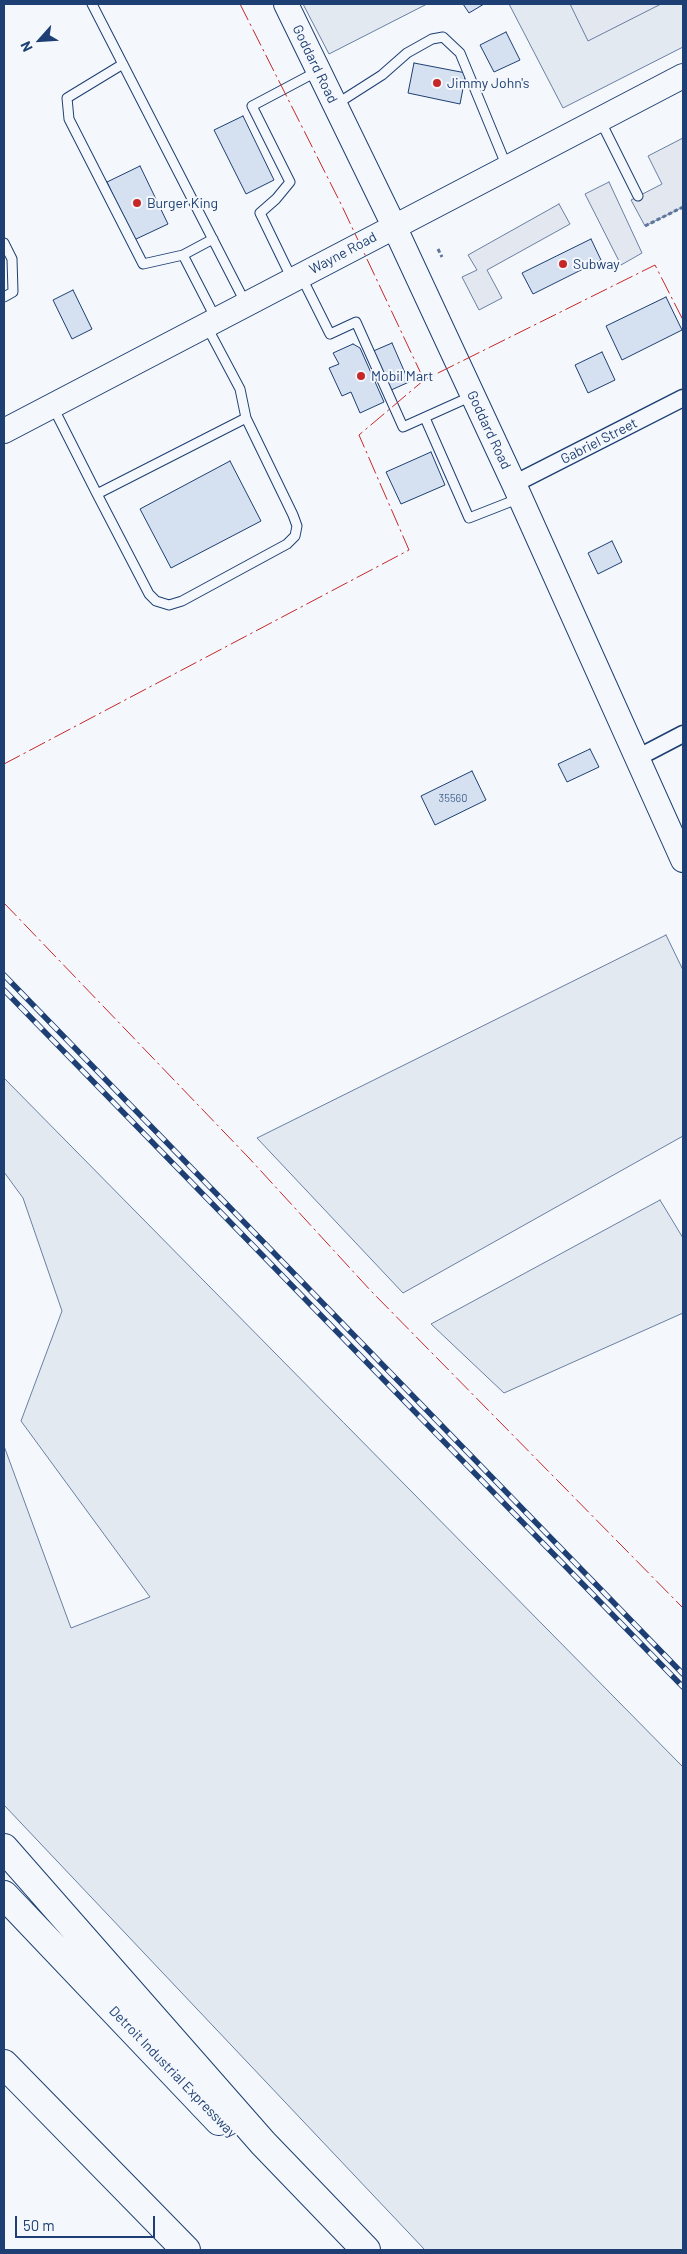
<!DOCTYPE html>
<style>
body{margin:0}
#map{position:relative;width:687px;height:2254px;overflow:hidden;background:#f4f7fb;font-family:Barlow,sans-serif}
canvas{display:block}
.frame{position:absolute;inset:0;border:5px solid #1d3f73;pointer-events:none}
.north{position:absolute;left:15px;top:15px;width:50px;height:50px;-webkit-text-stroke:4px #f4f7fb;paint-order:stroke;rotate:244deg;font-size:14px;font-weight:700;line-height:20px;text-align:center;color:#1d3f73}
.north::after{content:'';display:block;margin:auto;width:18px;height:22px;background:#1d3f73;clip-path:polygon(50% 0,100% 100%,50% 72%,0 100%)}
.scale{position:absolute;left:15px;top:2216px;width:140px;height:22px;box-sizing:border-box;border:2px solid #1d3f73;border-top:0;padding-left:6px;font-size:15px;line-height:18px;white-space:nowrap;color:#1d3f73;-webkit-text-stroke:4px #f4f7fb;paint-order:stroke}
</style>
<div id="map">
<canvas width="687" height="2254"></canvas>
<div class="frame"></div>
<div class="north">N</div>
<div class="scale">50 m</div>
</div>
<script>
const ctx = document.querySelector('canvas').getContext('2d');
ctx.lineJoin = 'round';
function fillPath(path, color) { ctx.fillStyle = color; ctx.fill(path, 'evenodd'); }
const shape = rows => new Path2D(rows.map(r => 'M' + r).join(''));
function trace(path, color, width, dash) { ctx.strokeStyle = color; ctx.lineWidth = width; ctx.lineCap = dash ? 'butt' : 'round'; ctx.setLineDash(dash || []); ctx.stroke(path); }
function write(font, color, halo, rows, align = 'center') {
  ctx.font = font + ' Barlow,sans-serif'; ctx.lineWidth = 4; ctx.setLineDash([]); ctx.textBaseline = 'middle'; ctx.strokeStyle = halo; ctx.fillStyle = color; for (const [text, x, y, turn = 0] of rows) {
    ctx.save(); ctx.translate(x, y); ctx.rotate((+turn || 0) * Math.PI / 180); ctx.textAlign = isNaN(turn) ? turn : align; if (halo) ctx.strokeText(text, 0, 0); ctx.fillText(text, 0, 0); ctx.restore();
  }
}
const green = shape([
 [303,4,427,4,329,54,303,4],
 [509,4,683,4,683,47,563,108,509,4],
 [666,935,683,970,683,1136,403,1293,257,1138,666,935],
 [4,1078,683,1767,683,2250,425,2250,4,1805,4,1446,71,1628,150,1597,21,1421,62,1311,23,1198,4,1172,4,1078],
 [660,1200,683,1238,683,1313,504,1393,431,1324,660,1200]
]);
fillPath(green, '#e3e9f0');
trace(green, '#687fa3', 1);
const parking = shape([
 [570,4,661,4,588,41,570,4],
 [683,138,683,207,645,226,631,200,662,184,648,156,683,138],
 [609,182,642,253,621,265,585,194,609,182],
 [559,204,570,224,487,270,502,298,479,310,462,277,477,270,468,255,559,204]
]);
fillPath(parking, '#e3e8f0');
trace(parking, '#687fa3', 1);
const building = shape([
 [463,4,484,4,469,13,463,4],
 [506,32,520,60,494,72,480,45,506,32],
 [414,63,466,73,460,104,408,93,414,63],
 [243,116,274,180,246,194,214,130,243,116],
 [140,166,168,224,134,240,107,182,140,166],
 [591,239,601,260,533,294,522,273,591,239],
 [73,290,92,329,72,339,53,300,73,290],
 [666,297,682,330,622,360,606,326,666,297],
 [392,343,409,382,389,391,371,352,392,343],
 [353,344,360,348,384,402,360,413,351,392,342,396,329,368,339,364,333,353,353,344],
 [602,352,615,380,588,393,575,365,602,352],
 [431,452,445,485,401,504,386,472,431,452],
 [230,461,261,521,171,568,140,509,230,461],
 [612,541,622,562,598,574,588,553,612,541],
 [590,749,599,767,567,782,558,764,590,749],
 [472,771,486,800,435,825,421,796,472,771]
]);
fillPath(building, '#d5e0f0');
trace(building, '#1d3f73', 1);
const service = shape([
 [92,4,246,304],
 [123,64,67,98,69,119,143,264,183,255,213,239],
 [335,105,382,75,407,53,432,39,443,37,460,53,507,167],
 [600,120,638,196],
 [4,243,12,259,13,292,4,297],
 [183,255,216,319],
 [301,276,330,334,356,322,403,427,472,396],
 [292,279,260,213,276,199,290,182,252,106,318,71],
 [53,407,97,494,246,418],
 [425,418,469,518,520,498],
 [97,494,149,594,156,601,169,605,182,601,287,544,295,536,297,526,293,515,246,418,240,389,206,325]
]);
const minor = shape([
 [514,484,683,398],
 [637,758,683,734]
]);
const secondary = shape([
 [286,4,394,226,514,484,683,860],
 [4,431,683,76]
]);
const motorway = shape([
 [4,1848,263,2143,366,2250],
 [4,1895,219,2121],
 [4,2064,186,2250]
]);
trace(service, '#1d3f73', 11);
trace(minor, '#1d3f73', 19);
trace(secondary, '#1d3f73', 26);
trace(motorway, '#1d3f73', 30);
trace(shape([
 [645,226,683,207],
 [438,249,442,257]
]), '#5e769c', 3, [4, 2.5]);
trace(service, '#f4f7fb', 9);
trace(minor, '#f4f7fb', 16);
trace(secondary, '#f4f7fb', 24);
trace(motorway, '#f4f7fb', 28);
const rail = shape([
 [4,975,683,1674],
 [4,990,683,1687]
]);
trace(rail, '#1d3f73', 5.5);
trace(rail, '#f4f7fb', 4, [11]);
trace(shape([
 [240,4,341,204,424,380],
 [4,764,409,550,359,435,424,380,655,265,683,320],
 [4,903,249,1158,371,1291,683,1608]
]), '#c62828', 1, [18, 4, 2.5, 4]);
for (const [x, y, r, color] of [
 [437,83,5,"#c62828"],
 [137,203,5,"#c62828"],
 [563,264,5,"#c62828"],
 [361,376,5,"#c62828"]
]) { const dot = new Path2D(); dot.arc(x, y, r, 0, 2 * Math.PI); ctx.fillStyle = color; ctx.fill(dot); trace(dot, '#f4f7fb', 2); }
write('11px', '#4b6792', null, [
 ["35560",453,798]
]);
write('14px', '#1d3f73', '#f4f7fb', [
 ["Goddard Road",315,64,64],
 ["Wayne Road",343,253,-28],
 ["Goddard Road",489,430,65],
 ["Gabriel Street",599,441,-27],
 ["Detroit Industrial Expressway",173,2072,46]
]);
write('14px', '#1d3f73', '#f4f7fb', [
 ["Jimmy John's",447,83],
 ["Burger King",147,203],
 ["Subway",573,264],
 ["Mobil Mart",371,376]
], 'left');
</script>
